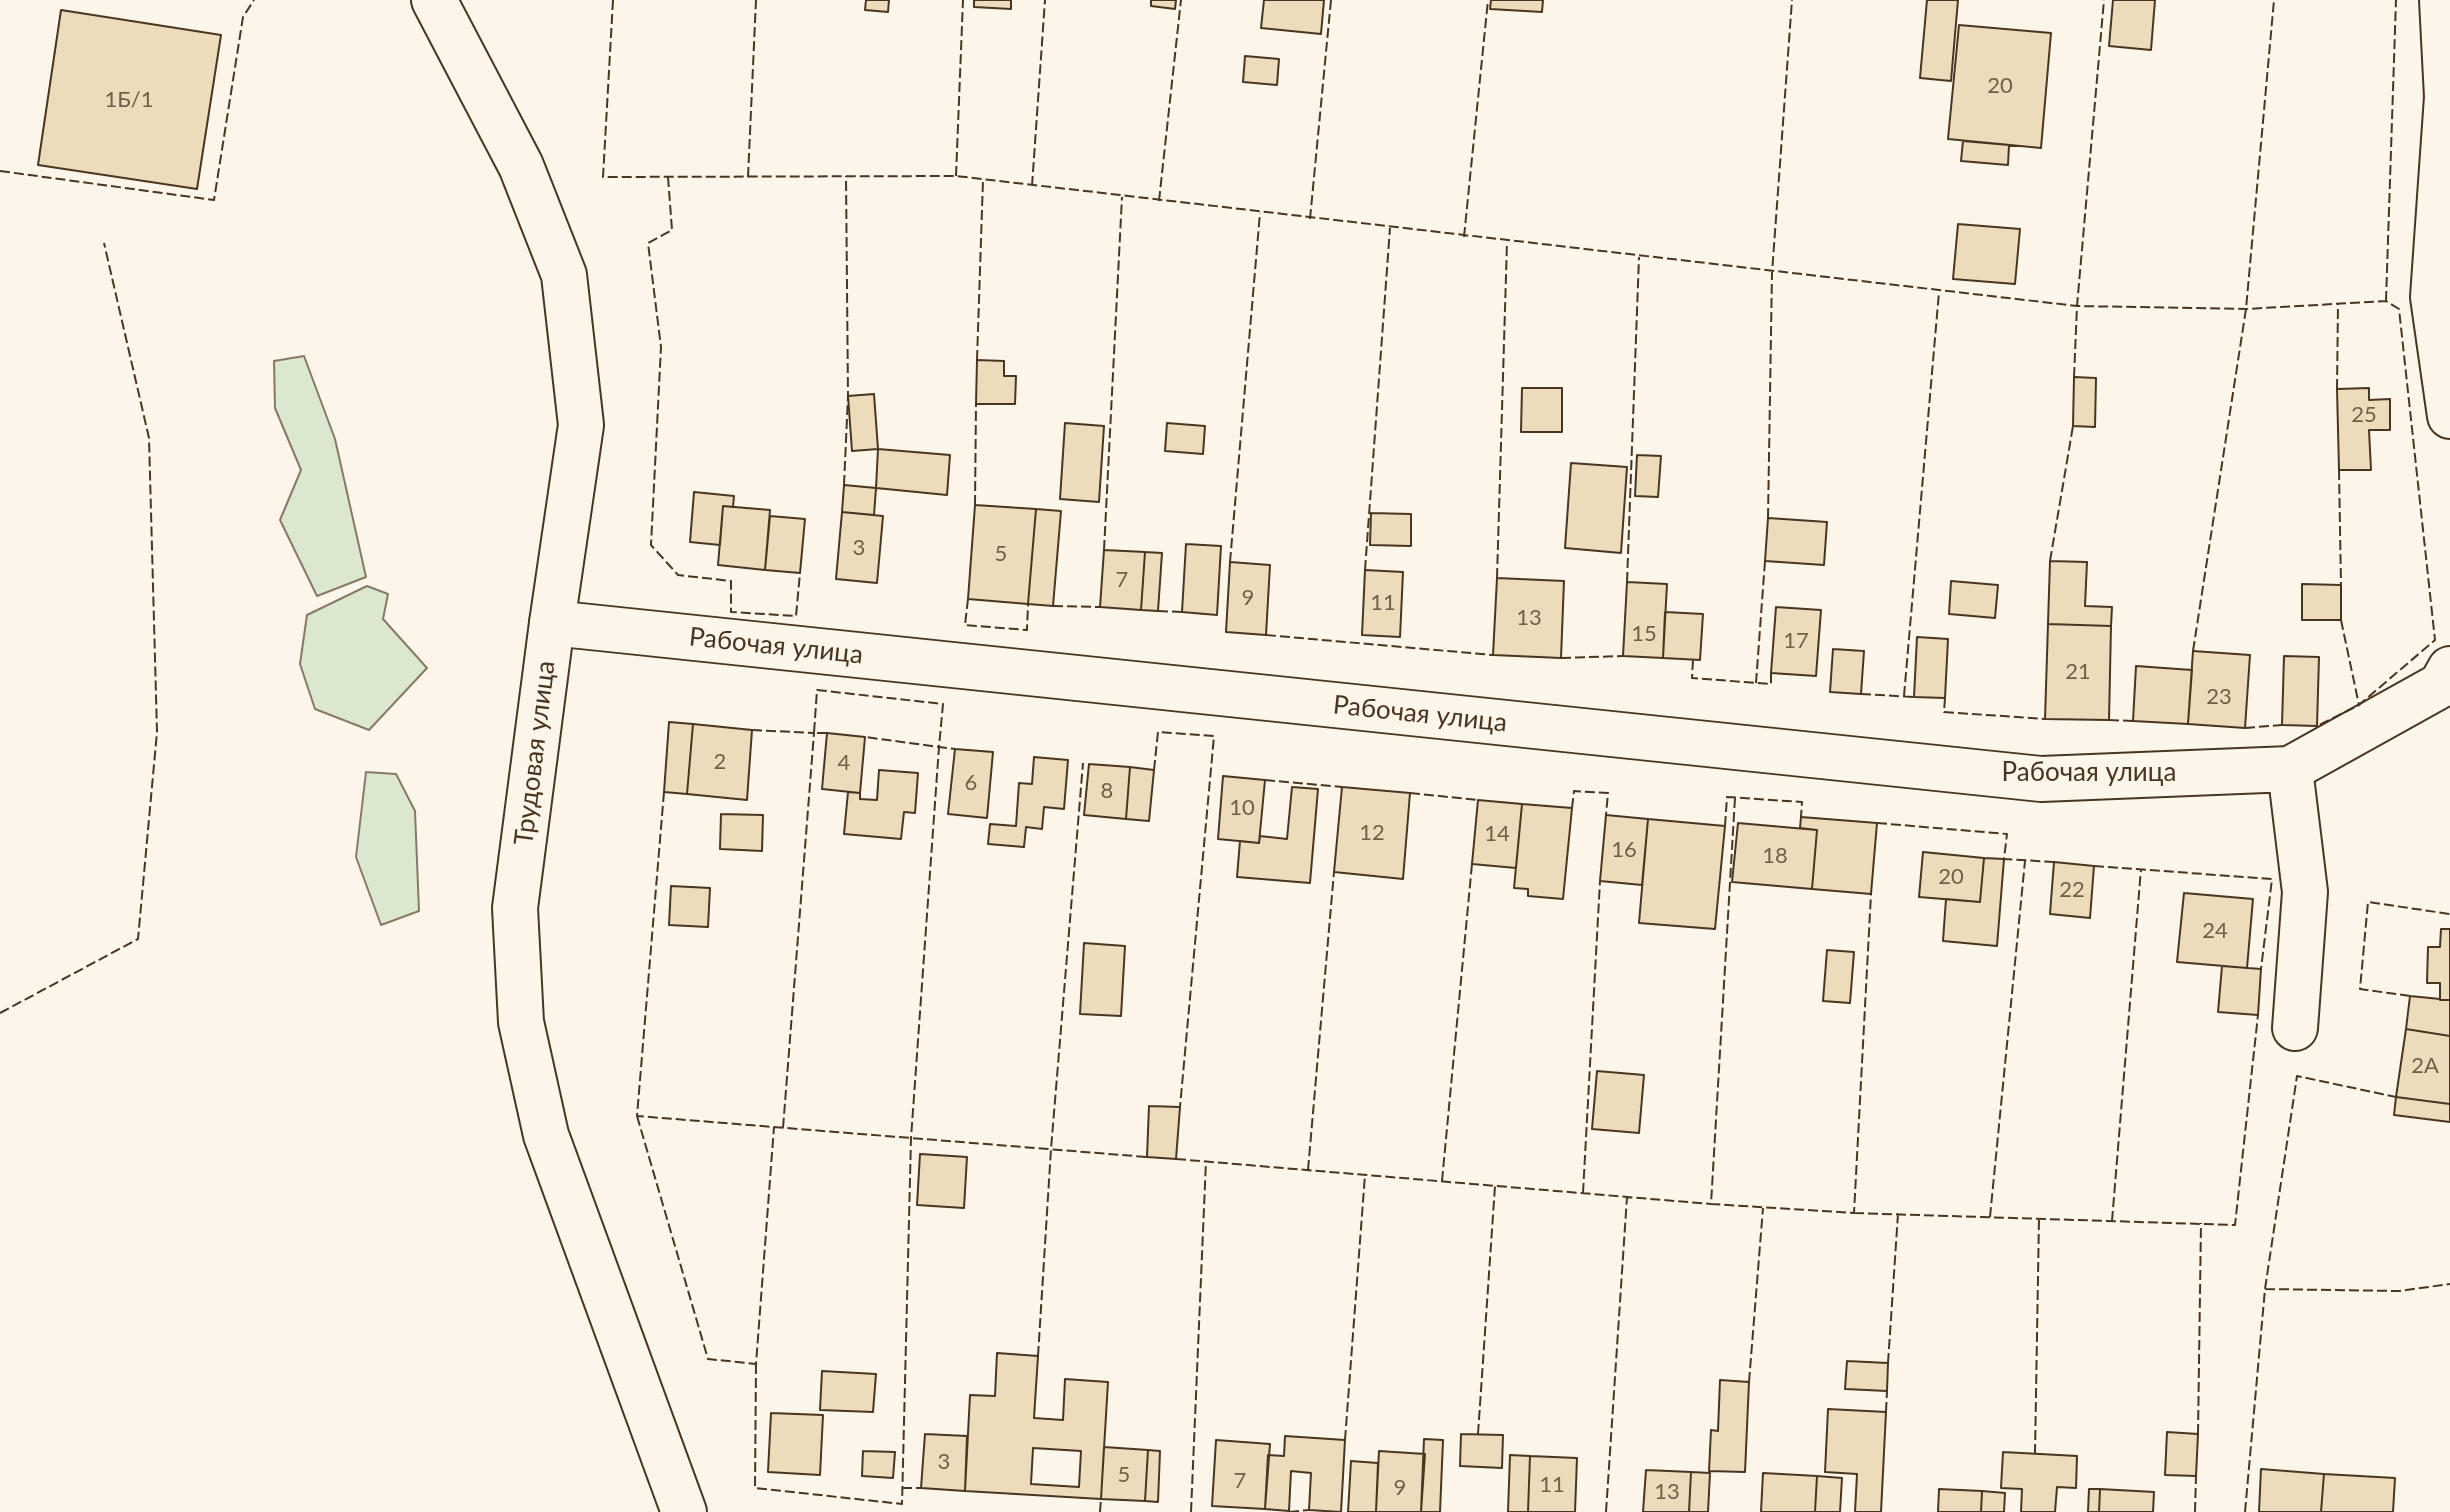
<!DOCTYPE html>
<meta charset="utf-8">
<style>
body{margin:0}
canvas{display:block;background:#fbf6e9}
</style>
<canvas width="2450" height="1512"></canvas>
<script>
const ctx = document.querySelector('canvas').getContext('2d');
ctx.lineJoin = 'round';
function fillPath(path, color) { ctx.fillStyle = color; ctx.fill(path, 'evenodd'); }
const shape = rows => new Path2D(rows.map(r => 'M' + r).join(''));
function trace(path, color, width, dash) { ctx.strokeStyle = color; ctx.lineWidth = width; ctx.lineCap = dash ? 'butt' : 'round'; ctx.setLineDash(dash || []); ctx.stroke(path); }
function write(font, color, halo, rows, align = 'center') {
  ctx.font = font + ' Lato,sans-serif'; ctx.lineWidth = 6; ctx.setLineDash([]); ctx.textBaseline = 'middle'; ctx.strokeStyle = halo; ctx.fillStyle = color; for (const [text, x, y, turn = 0] of rows) {
    ctx.save(); ctx.translate(x, y); ctx.rotate((+turn || 0) * Math.PI / 180); ctx.textAlign = isNaN(turn) ? turn : align; if (halo) ctx.strokeText(text, 0, 0); ctx.fillText(text, 0, 0); ctx.restore();
  }
}
const green = shape([
 [304,356,335,439,366,577,317,596,280,520,301,470,275,408,274,361,304,356],
 [367,586,388,594,383,619,427,668,369,730,315,709,300,664,307,615,367,586],
 [366,772,396,774,415,811,419,911,381,925,356,857,366,772]
]);
fillPath(green, '#dce7d0');
trace(green, '#887966', 2);
const building = shape([
 [866,0,889,0,888,12,865,10,866,0],
 [974,0,1011,0,1011,9,974,7,974,0],
 [1151,0,1176,0,1175,9,1151,6,1151,0],
 [1264,0,1324,0,1321,34,1261,28,1264,0],
 [1491,0,1543,0,1542,12,1490,9,1491,0],
 [1927,0,1958,0,1951,81,1920,78,1927,0],
 [2113,0,2155,0,2151,50,2109,46,2113,0],
 [61,10,221,35,197,189,38,165,61,10],
 [1959,25,2051,33,2041,148,1948,139,1959,25],
 [1245,56,1279,59,1277,85,1243,82,1245,56],
 [1963,141,2009,145,2008,165,1961,161,1963,141],
 [1958,224,2020,229,2015,284,1953,279,1958,224],
 [977,360,1004,361,1004,376,1016,376,1015,404,976,404,977,360],
 [2074,377,2096,378,2095,427,2073,426,2074,377],
 [1522,388,1562,388,1562,432,1521,432,1522,388],
 [2369,388,2369,400,2390,399,2390,430,2369,430,2371,470,2339,470,2337,389,2369,388],
 [874,394,878,449,852,451,848,396,874,394],
 [1065,423,1104,426,1099,502,1060,499,1065,423],
 [1167,423,1205,426,1203,454,1165,451,1167,423],
 [878,449,950,455,947,495,876,488,878,449],
 [1637,455,1661,456,1658,497,1635,496,1637,455],
 [1571,463,1627,467,1621,553,1565,548,1571,463],
 [844,485,876,488,874,515,842,512,844,485],
 [694,492,734,496,733,507,723,506,720,545,690,542,694,492],
 [975,505,1036,509,1028,604,968,599,975,505],
 [723,506,770,510,765,570,718,565,723,506],
 [1036,509,1061,511,1053,606,1028,604,1036,509],
 [842,512,883,516,877,583,836,579,842,512],
 [1371,513,1411,514,1411,546,1370,545,1371,513],
 [770,516,805,519,800,573,765,570,770,516],
 [1768,518,1827,522,1824,565,1765,561,1768,518],
 [1186,544,1221,546,1217,615,1182,612,1186,544],
 [1104,550,1145,552,1141,610,1100,607,1104,550],
 [1145,552,1162,553,1158,611,1141,610,1145,552],
 [2050,561,2087,562,2085,606,2112,607,2111,626,2048,624,2050,561],
 [1230,562,1270,565,1266,635,1226,632,1230,562],
 [1365,570,1403,572,1400,637,1362,635,1365,570],
 [1497,578,1564,581,1561,658,1493,655,1497,578],
 [1951,581,1998,585,1995,618,1949,614,1951,581],
 [1627,582,1667,584,1663,658,1623,656,1627,582],
 [2302,584,2341,585,2341,620,2302,620,2302,584],
 [1776,607,1821,610,1816,676,1771,673,1776,607],
 [1665,612,1703,614,1700,660,1663,658,1665,612],
 [2048,624,2111,626,2109,720,2045,719,2048,624],
 [1917,637,1948,639,1945,698,1914,697,1917,637],
 [1833,649,1864,651,1861,694,1830,692,1833,649],
 [2193,651,2250,655,2245,728,2188,724,2193,651],
 [2284,656,2319,657,2317,726,2282,725,2284,656],
 [2136,666,2192,670,2188,724,2133,721,2136,666],
 [669,722,693,724,687,794,664,792,669,722],
 [693,724,752,730,747,800,687,794,693,724],
 [827,733,865,737,860,793,822,789,827,733],
 [955,749,993,752,987,818,948,814,955,749],
 [1034,757,1068,760,1064,809,1044,807,1042,829,1026,827,1024,847,988,844,990,824,1016,826,1019,783,1032,784,1034,757],
 [1089,764,1130,767,1126,819,1084,815,1089,764],
 [1130,767,1154,770,1149,821,1126,819,1130,767],
 [879,770,918,773,915,813,904,812,901,839,844,834,848,792,860,793,860,799,877,800,879,770],
 [1223,776,1265,780,1259,843,1218,839,1223,776],
 [1292,787,1318,789,1310,883,1237,877,1240,841,1259,843,1260,836,1287,839,1292,787],
 [1342,787,1410,793,1403,879,1334,872,1342,787],
 [1478,800,1522,804,1516,868,1472,864,1478,800],
 [1522,804,1572,808,1563,899,1528,896,1528,889,1514,888,1522,804],
 [721,814,763,815,762,851,720,849,721,814],
 [1606,815,1648,819,1642,885,1600,881,1606,815],
 [1801,817,1877,823,1871,894,1812,889,1817,830,1800,828,1801,817],
 [1648,819,1725,826,1715,929,1639,923,1648,819],
 [1738,823,1817,830,1812,889,1732,882,1738,823],
 [1923,852,1984,858,1980,902,1919,897,1923,852],
 [1984,858,2004,859,1997,946,1943,941,1946,899,1980,902,1984,858],
 [2054,862,2094,866,2090,918,2050,914,2054,862],
 [671,886,710,888,708,927,669,925,671,886],
 [2184,893,2253,899,2247,968,2177,962,2184,893],
 [2441,929,2450,929,2450,1000,2440,1000,2440,983,2427,983,2428,947,2440,947,2441,929],
 [1084,943,1125,946,1121,1016,1080,1014,1084,943],
 [1827,950,1854,952,1850,1003,1823,1001,1827,950],
 [2222,966,2261,969,2258,1015,2218,1012,2222,966],
 [2410,996,2450,1000,2450,1036,2406,1029,2410,996],
 [2406,1029,2450,1036,2450,1104,2396,1097,2406,1029],
 [1597,1071,1644,1075,1639,1133,1592,1129,1597,1071],
 [2396,1097,2450,1104,2450,1122,2394,1115,2396,1097],
 [1149,1106,1180,1107,1176,1159,1147,1157,1149,1106],
 [920,1154,967,1157,964,1208,917,1205,920,1154],
 [997,1353,1038,1356,1034,1418,1063,1420,1065,1379,1108,1382,1101,1499,965,1491,970,1395,995,1396,997,1353],
 [1033,1448,1081,1451,1079,1487,1031,1484,1033,1448],
 [1847,1361,1888,1363,1887,1391,1845,1389,1847,1361],
 [822,1371,876,1374,873,1412,820,1410,822,1371],
 [1720,1380,1749,1382,1745,1472,1709,1471,1711,1430,1718,1431,1720,1380],
 [1828,1409,1886,1412,1881,1512,1855,1512,1857,1474,1825,1472,1828,1409],
 [771,1413,823,1415,820,1475,768,1472,771,1413],
 [2167,1432,2198,1434,2196,1476,2165,1475,2167,1432],
 [925,1434,967,1436,965,1491,921,1488,925,1434],
 [1461,1434,1503,1435,1502,1468,1460,1466,1461,1434],
 [1285,1436,1345,1440,1341,1512,1309,1510,1311,1473,1291,1471,1289,1511,1265,1509,1268,1455,1284,1456,1285,1436],
 [1424,1439,1443,1440,1440,1512,1421,1512,1424,1439],
 [1216,1440,1270,1444,1265,1509,1212,1506,1216,1440],
 [1104,1447,1148,1450,1145,1501,1101,1499,1104,1447],
 [1148,1450,1160,1451,1158,1502,1145,1501,1148,1450],
 [863,1451,895,1452,893,1478,862,1476,863,1451],
 [1379,1451,1425,1454,1421,1512,1376,1512,1379,1451],
 [2003,1452,2077,1456,2076,1488,2057,1487,2055,1512,2021,1512,2022,1489,2001,1488,2003,1452],
 [1510,1455,1530,1456,1528,1512,1508,1512,1510,1455],
 [1530,1456,1577,1458,1575,1512,1528,1512,1530,1456],
 [1351,1461,1378,1463,1376,1512,1348,1512,1351,1461],
 [2261,1469,2324,1474,2321,1512,2259,1512,2261,1469],
 [1646,1470,1691,1472,1689,1512,1643,1512,1646,1470],
 [1691,1472,1710,1473,1708,1512,1689,1512,1691,1472],
 [1763,1473,1817,1476,1815,1512,1761,1512,1763,1473],
 [2324,1474,2395,1478,2393,1512,2321,1512,2324,1474],
 [1817,1476,1842,1478,1840,1512,1815,1512,1817,1476],
 [1939,1489,1982,1491,1981,1512,1938,1512,1939,1489],
 [2089,1489,2100,1489,2099,1512,2088,1512,2089,1489],
 [2100,1489,2154,1492,2153,1512,2099,1512,2100,1489],
 [1982,1491,2005,1493,2004,1512,1981,1512,1982,1491]
]);
fillPath(building, '#ecdcbc');
trace(building, '#4a3520', 2);
const minor = shape([
 [2442,0,2447,97,2433,297,2450,416],
 [552,623,2041,779,2290,769],
 [2295,1028,2305,892,2290,769,2441,685,2450,669]
]);
const major = shape([
 [434,0,521,166,564,275,581,425,552,623,515,908,521,1022,546,1135,684,1512]
]);
trace(minor, '#4a3520', 48);
trace(major, '#4a3520', 48);
trace(minor, '#fbf6e9', 44);
trace(major, '#fbf6e9', 44);
trace(shape([
 [613,0,603,177,956,176,2077,306,2246,309,2386,301,2399,309,2435,640,2359,705,2317,726],
 [0,171,214,200,243,17,254,0],
 [956,176,963,0],
 [668,177,672,230,648,243,661,347,651,545,678,575,731,581,731,612,796,616,800,573],
 [748,177,756,0],
 [1032,186,1045,0],
 [1159,201,1181,0],
 [1310,219,1331,0],
 [1464,237,1488,0],
 [2386,301,2396,0],
 [977,360,983,180],
 [2074,377,2077,306,2104,0],
 [2337,389,2338,304],
 [2339,470,2341,585],
 [844,485,848,396,846,176],
 [975,505,976,404],
 [1768,518,1772,273,1792,0],
 [1104,550,1122,197],
 [2050,561,2073,426],
 [1230,562,1260,213],
 [1365,570,1390,228],
 [1497,578,1507,242],
 [1627,582,1639,257],
 [968,599,965,625,1027,630,1028,604],
 [1053,606,1100,607],
 [1158,611,1182,612],
 [2341,620,2359,705],
 [1266,635,1493,655],
 [2193,651,2246,309,2274,0],
 [1561,658,1623,656],
 [1693,660,1692,678,1771,684,1771,673],
 [1756,683,1765,561],
 [1861,694,1914,697],
 [1904,696,1939,292],
 [1945,698,1944,712,2045,719],
 [2109,720,2133,721],
 [2245,728,2282,725],
 [752,730,814,733,783,1128],
 [827,733,814,733,817,690,943,704,939,747,955,749],
 [1154,770,1158,732,1214,736,1180,1107],
 [1265,780,1342,787],
 [664,792,637,1116,1147,1157],
 [1410,793,1478,800],
 [1735,798,1711,1204,1854,1213,1871,894],
 [1572,808,1574,791,1608,793,1606,815],
 [1877,823,2007,834,2004,859,2054,862],
 [1725,826,1727,797,1802,802,1801,817],
 [2094,866,2272,879,2261,969],
 [2410,996,2360,989,2368,902,2450,914],
 [0,1013,138,939,157,732,149,438,104,243],
 [637,1116,708,1359,756,1364,774,1127],
 [1176,1159,1711,1204],
 [1308,1170,1334,872],
 [1442,1181,1472,864],
 [1583,1193,1600,881],
 [1854,1213,2235,1225,2258,1015],
 [1990,1217,2025,861],
 [2112,1221,2141,869],
 [2265,1289,2399,1291,2450,1284],
 [1038,1356,1051,1149,1083,763],
 [1888,1363,1898,1214],
 [756,1364,755,1488,902,1504,911,1138,939,747,865,737],
 [1749,1382,1763,1208],
 [1886,1412,1887,1391],
 [1478,1434,1495,1186],
 [2198,1434,2201,1223],
 [1345,1440,1365,1175],
 [2035,1454,2039,1218],
 [902,1488,921,1488],
 [1100,1512,1101,1499],
 [1191,1512,1206,1161],
 [1289,1512,1309,1510],
 [1606,1512,1627,1197],
 [2195,1512,2196,1476],
 [2245,1512,2265,1289,2297,1076,2396,1097]
]), '#4a3520', 2, [10, 4]);
write('22px', '#725f47', null, [
 ["20",2000,86],
 ["1Б/1",129,100],
 ["25",2364,415],
 ["3",859,548],
 ["5",1001,554],
 ["7",1122,580],
 ["9",1248,598],
 ["11",1383,603],
 ["13",1529,618],
 ["15",1644,634],
 ["17",1796,641],
 ["21",2078,672],
 ["23",2219,697],
 ["2",720,762],
 ["4",844,763],
 ["6",971,783],
 ["8",1107,791],
 ["10",1242,808],
 ["12",1372,833],
 ["14",1497,834],
 ["16",1624,850],
 ["18",1775,856],
 ["20",1951,877],
 ["22",2072,890],
 ["24",2215,931],
 ["2А",2425,1066],
 ["3",944,1462],
 ["5",1124,1475],
 ["7",1240,1481],
 ["11",1552,1485],
 ["9",1400,1488],
 ["13",1667,1492]
]);
write('26px', '#4a3520', '#fbf6e9', [
 ["Рабочая улица",776,646,6],
 ["Рабочая улица",1420,714,6],
 ["Трудовая улица",535,753,-83],
 ["Рабочая улица",2089,773]
]);
</script>
